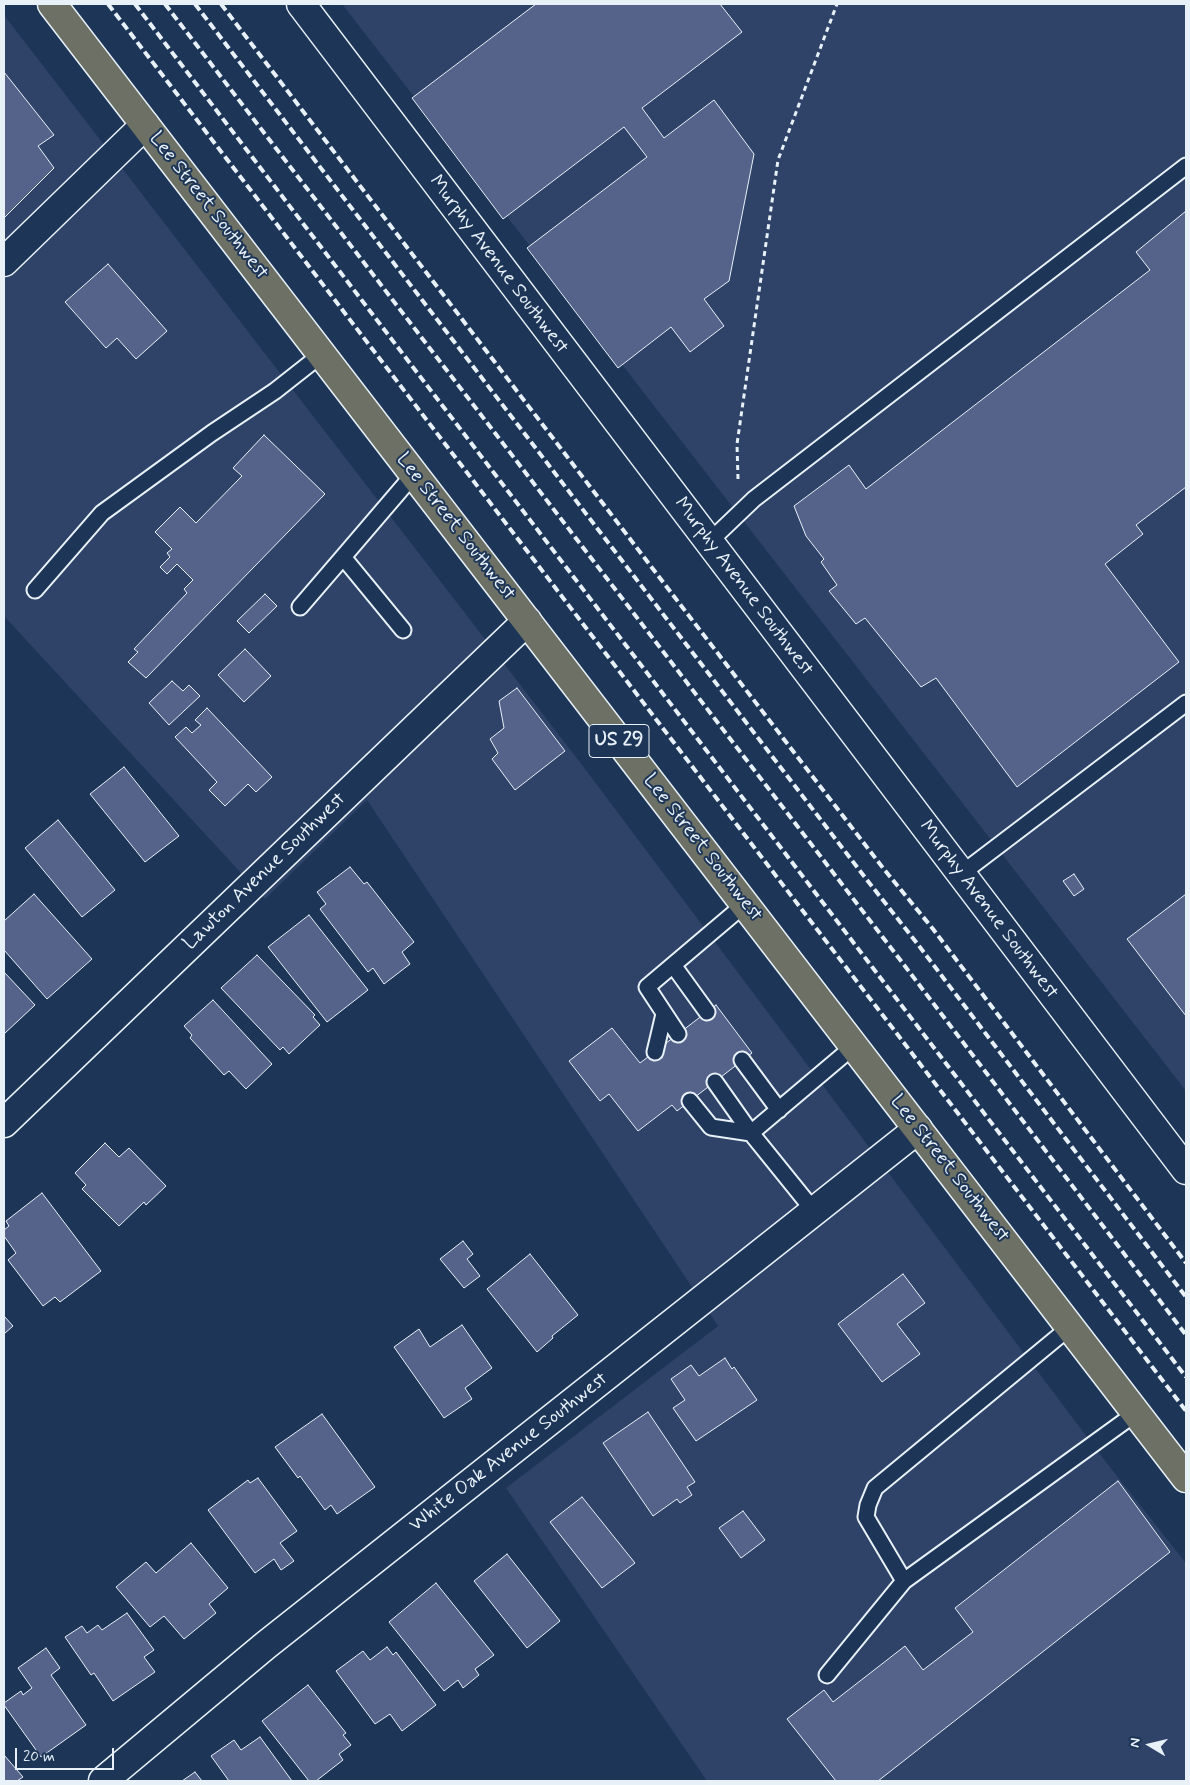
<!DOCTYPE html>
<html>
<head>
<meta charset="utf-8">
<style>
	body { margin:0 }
	#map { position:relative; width:1190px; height:1785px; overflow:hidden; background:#1d3557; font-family:Mynerve,sans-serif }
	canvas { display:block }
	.frame { position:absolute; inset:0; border:5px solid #e8f1f8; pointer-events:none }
	.north { position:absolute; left:1125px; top:1720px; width:50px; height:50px; -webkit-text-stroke:4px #1d3557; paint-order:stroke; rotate:279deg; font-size:14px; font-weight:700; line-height:20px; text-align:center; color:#e8f1f8 }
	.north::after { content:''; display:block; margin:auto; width:18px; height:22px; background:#e8f1f8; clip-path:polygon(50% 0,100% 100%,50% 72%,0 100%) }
	.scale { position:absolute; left:15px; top:1748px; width:99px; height:22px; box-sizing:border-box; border:2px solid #e8f1f8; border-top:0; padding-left:6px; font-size:15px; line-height:18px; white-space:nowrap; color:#e8f1f8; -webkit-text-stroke:4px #1d3557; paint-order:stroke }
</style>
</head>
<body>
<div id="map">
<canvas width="1190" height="1785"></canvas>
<div class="frame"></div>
<div class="north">N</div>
<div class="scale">20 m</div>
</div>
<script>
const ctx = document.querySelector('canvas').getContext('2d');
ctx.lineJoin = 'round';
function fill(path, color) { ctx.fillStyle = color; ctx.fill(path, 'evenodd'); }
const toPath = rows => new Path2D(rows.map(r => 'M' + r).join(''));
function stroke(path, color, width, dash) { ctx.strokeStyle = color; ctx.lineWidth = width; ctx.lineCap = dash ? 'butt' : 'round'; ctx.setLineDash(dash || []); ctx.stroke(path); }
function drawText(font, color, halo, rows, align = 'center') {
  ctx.font = font + ' Mynerve,sans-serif'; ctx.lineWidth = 4; ctx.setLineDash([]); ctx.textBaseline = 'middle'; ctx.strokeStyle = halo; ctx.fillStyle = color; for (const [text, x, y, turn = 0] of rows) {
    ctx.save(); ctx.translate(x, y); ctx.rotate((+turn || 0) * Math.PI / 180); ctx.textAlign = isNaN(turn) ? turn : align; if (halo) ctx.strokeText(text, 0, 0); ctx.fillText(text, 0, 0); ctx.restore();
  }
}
fill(toPath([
	[342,4,1186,4,1186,1091],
	[4,15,579,761,1102,1457,1186,1563,1186,1781,707,1781,506,1488,718,1326,367,800,265,899,4,616]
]), '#2e4367');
const building = toPath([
	[536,4,720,4,742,32,642,108,664,138,714,100,754,154,729,281,704,299,724,326,690,352,671,327,618,368,527,248,647,157,624,127,503,219,412,98,536,4],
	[4,72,54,135,38,146,54,168,4,218,4,72],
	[1186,211,1186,487,1136,525,1143,534,1105,564,1179,662,1017,787,936,678,921,687,865,618,856,624,829,591,837,585,821,562,824,559,806,536,794,506,849,465,866,489,1150,270,1136,252,1186,211],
	[108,264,167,331,136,359,117,338,106,348,65,302,108,264],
	[264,435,325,494,146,678,128,662,138,652,134,649,187,593,184,589,193,580,177,564,167,574,160,567,170,557,167,553,172,549,155,532,180,507,196,523,242,476,233,468,264,435],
	[265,594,277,606,249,633,237,621,265,594],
	[245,649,271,676,244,702,218,675,245,649],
	[172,681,183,691,189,685,200,696,169,725,149,703,172,681],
	[517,688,565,751,515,790,492,759,498,753,490,739,504,728,499,701,517,688],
	[207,708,272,777,256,792,248,784,225,806,209,790,217,782,175,737,186,727,192,733,201,725,195,720,207,708],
	[124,767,179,836,145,862,90,794,124,767],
	[58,820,115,890,82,917,25,848,58,820],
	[350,867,364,884,367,882,414,942,402,952,410,964,384,984,373,968,368,972,320,909,326,904,317,892,350,867],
	[1074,874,1084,889,1074,896,1063,881,1074,874],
	[34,894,92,959,47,999,4,950,4,921,34,894],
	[1186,894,1186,1016,1127,939,1186,894],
	[309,915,368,990,327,1022,268,947,309,915],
	[257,955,315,1015,313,1017,320,1025,289,1054,283,1047,280,1050,221,988,257,955],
	[4,972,35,1005,4,1034,4,972],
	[213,1000,272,1064,246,1089,229,1071,224,1075,190,1038,192,1035,184,1026,213,1000],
	[716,1005,752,1053,677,1111,672,1105,638,1131,609,1094,600,1101,569,1061,612,1028,640,1063,716,1005],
	[105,1143,119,1157,129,1148,166,1186,146,1205,144,1202,119,1226,82,1189,86,1185,75,1173,105,1143],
	[42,1193,101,1271,60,1302,55,1297,43,1306,8,1260,16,1253,4,1236,4,1230,9,1226,6,1221,42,1193],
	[463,1241,473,1254,467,1259,480,1276,464,1288,440,1259,463,1241],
	[530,1254,578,1315,552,1336,553,1338,537,1352,487,1289,530,1254],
	[903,1274,925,1303,897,1324,920,1354,882,1382,838,1324,903,1274],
	[4,1316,13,1326,4,1334,4,1316],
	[462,1325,492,1368,465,1388,472,1399,444,1418,394,1347,419,1329,430,1347,462,1325],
	[725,1358,732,1369,734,1367,757,1400,696,1441,673,1408,685,1400,671,1379,691,1365,699,1376,725,1358],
	[648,1412,695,1482,687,1487,692,1495,680,1503,677,1499,653,1516,603,1443,648,1412],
	[322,1414,375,1487,337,1514,331,1505,325,1510,300,1476,298,1478,275,1447,322,1414],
	[258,1478,297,1531,280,1543,294,1561,281,1570,274,1559,255,1573,208,1510,248,1480,250,1483,258,1478],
	[1118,1481,1170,1552,878,1781,836,1781,787,1719,824,1690,833,1702,905,1646,923,1670,973,1632,955,1608,1118,1481],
	[582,1497,635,1563,602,1588,550,1522,582,1497],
	[743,1511,765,1540,741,1558,719,1528,743,1511],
	[191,1543,228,1588,209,1604,216,1613,184,1639,164,1616,150,1627,116,1587,146,1562,156,1573,191,1543],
	[507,1554,560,1621,527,1648,474,1581,507,1554],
	[436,1583,494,1655,475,1669,479,1675,463,1688,458,1680,444,1691,389,1622,436,1583],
	[127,1613,154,1650,144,1657,155,1672,113,1701,94,1673,91,1675,65,1637,82,1626,87,1633,98,1625,102,1630,127,1613],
	[387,1647,393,1655,396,1652,436,1705,402,1731,390,1714,375,1724,336,1671,363,1651,370,1660,387,1647],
	[46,1648,60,1668,51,1675,86,1725,41,1757,4,1705,4,1703,21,1691,23,1695,32,1688,18,1668,46,1648],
	[308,1685,346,1733,343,1735,351,1745,339,1754,343,1760,316,1781,309,1781,262,1721,308,1685],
	[260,1737,292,1781,229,1781,211,1756,234,1740,241,1750,260,1737],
	[4,1755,23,1777,17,1781,4,1781,4,1755],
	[195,1772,202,1781,182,1781,195,1772]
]);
fill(building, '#55638b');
stroke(building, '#e8f1f8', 1);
const service = toPath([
	[709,542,754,499,1186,166],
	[35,590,102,513,212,433,275,391,322,354],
	[300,607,343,557],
	[403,630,343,557,414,474],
	[961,874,1186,703],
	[673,965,707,1012],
	[678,1034,647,987,745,904],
	[655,1052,664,1014],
	[742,1060,779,1110],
	[715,1082,751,1133,854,1046],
	[690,1101,711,1127,751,1133,814,1211],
	[1070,1327,875,1488,868,1505,866,1517,904,1581,1136,1413],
	[827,1675,904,1581]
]);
const minor = toPath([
	[4,262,145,125],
	[4,1123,527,621],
	[103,1781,266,1645,918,1129]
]);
const tertiary = toPath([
	[301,4,1186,1170]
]);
const primary = toPath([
	[52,4,1186,1478]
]);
stroke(service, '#e8f1f8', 19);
stroke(minor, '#e8f1f8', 31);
stroke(tertiary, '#e8f1f8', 31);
stroke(primary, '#e8f1f8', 31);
stroke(toPath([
	[738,479,737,444,778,160,837,4]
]), '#e8f1f8', 3, [5, 4]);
stroke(service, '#1d3557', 15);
stroke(minor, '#1d3557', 28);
stroke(tertiary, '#1d3557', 28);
stroke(primary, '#6c7065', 28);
stroke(toPath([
	[108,4,1186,1411],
	[135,4,1186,1377],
	[165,4,898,957,1186,1335],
	[195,4,867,880,916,942,1186,1297],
	[221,4,666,586,883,868,933,929,1186,1263]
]), '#e8f1f8', 4, [8, 4]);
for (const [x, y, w] of [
	[619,741,60]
]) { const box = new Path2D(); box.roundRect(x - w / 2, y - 16.5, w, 33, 4); ctx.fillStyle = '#1d3557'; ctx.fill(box); stroke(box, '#e8f1f8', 1); }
drawText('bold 19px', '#e8f1f8', null, [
	["US 29",619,741]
]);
drawText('20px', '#e8f1f8', '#1d3557', [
	["Lee Street Southwest",208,206,52],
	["Murphy Avenue Southwest",498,265,53],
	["Lee Street Southwest",455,527,52],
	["Murphy Avenue Southwest",743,587,53],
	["Lee Street Southwest",702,848,52],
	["Lawton Avenue Southwest",265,872,-44],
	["Murphy Avenue Southwest",988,910,53],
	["Lee Street Southwest",949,1169,52],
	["White Oak Avenue Southwest",509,1453,-38]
]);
</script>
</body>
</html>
